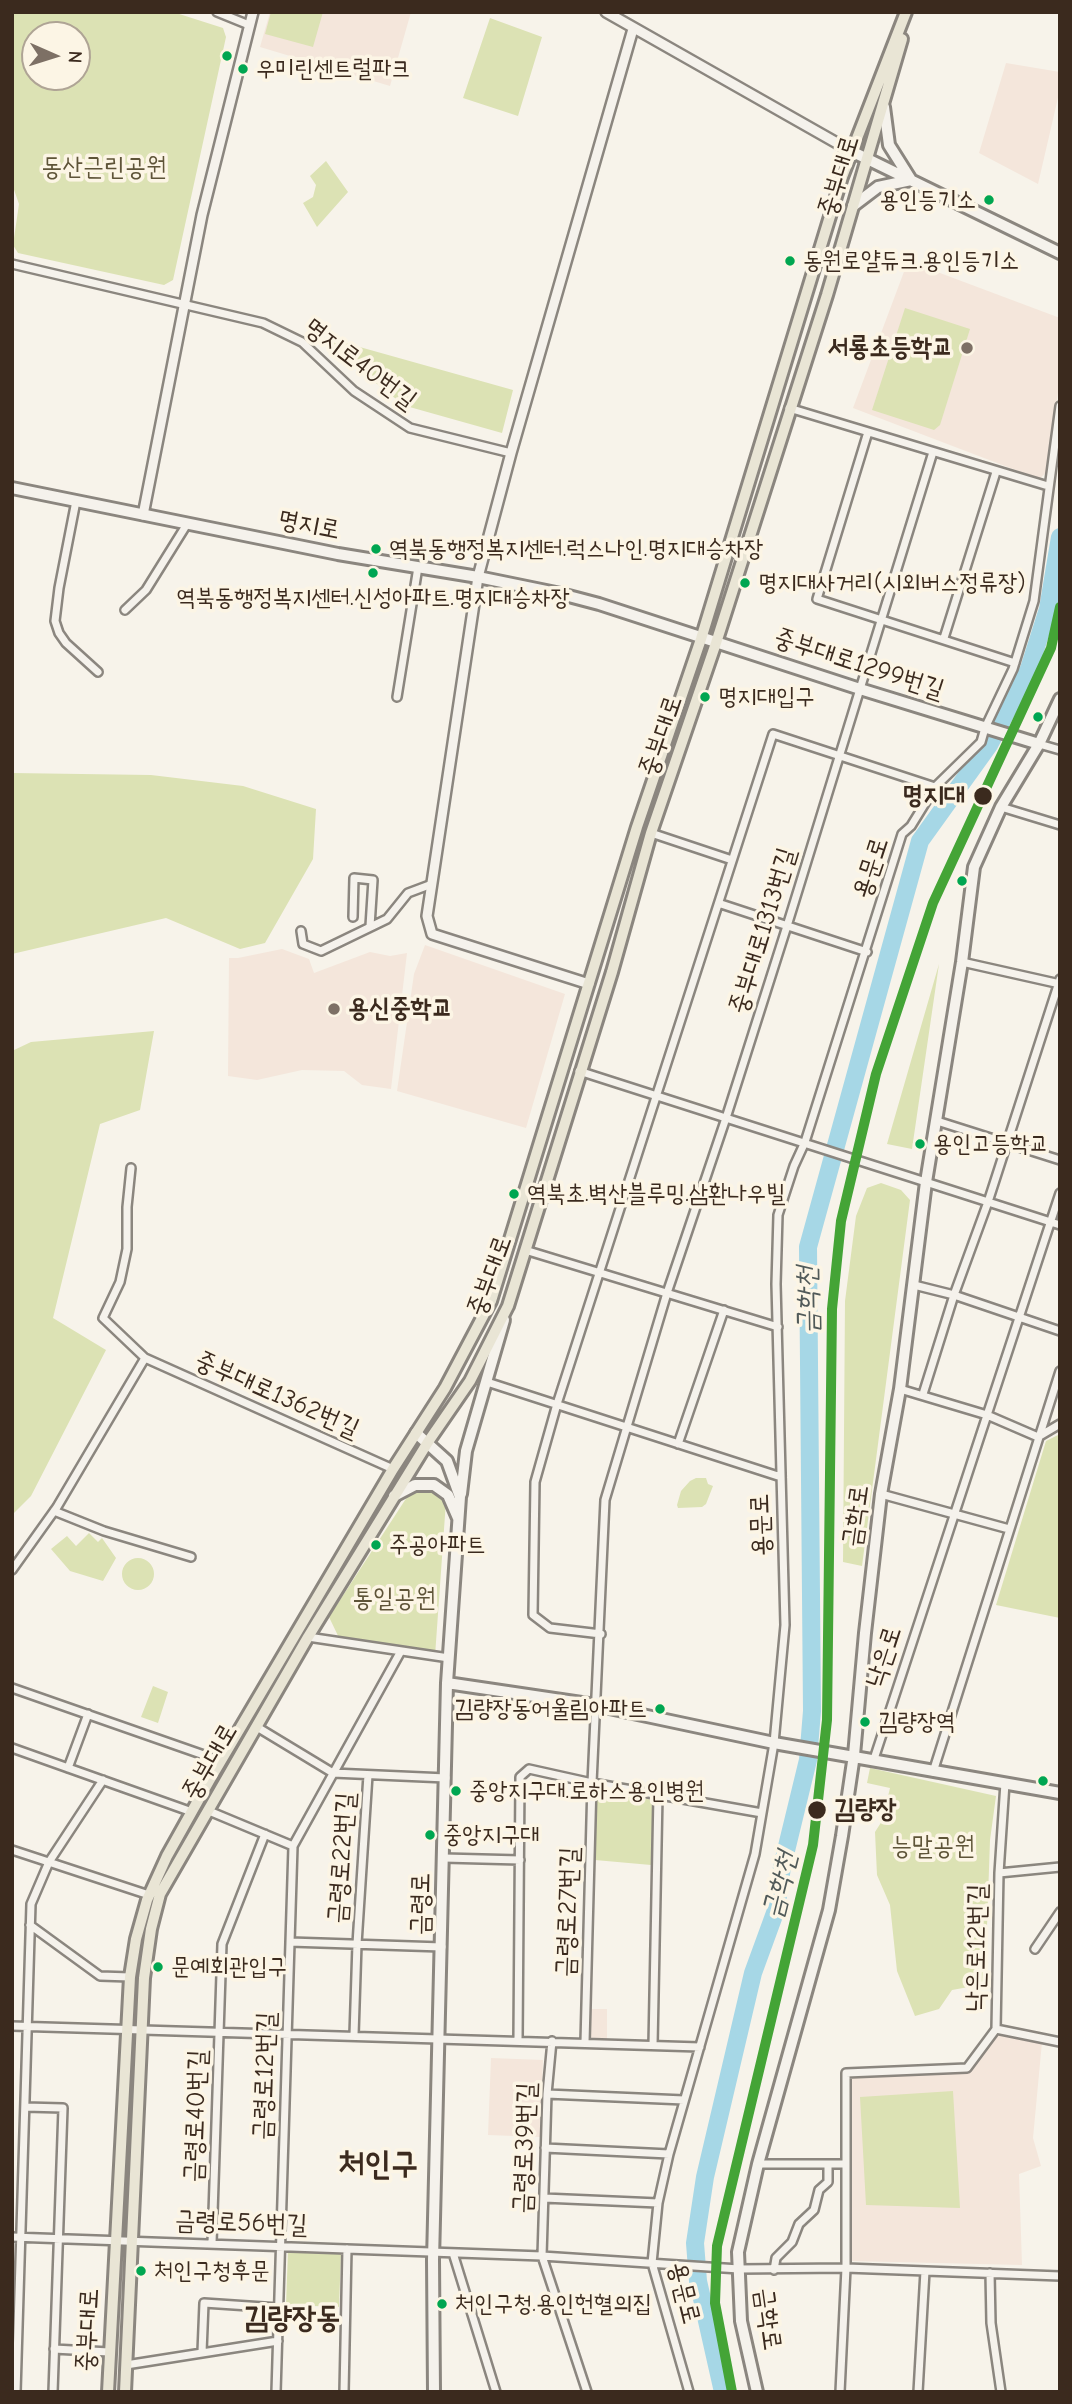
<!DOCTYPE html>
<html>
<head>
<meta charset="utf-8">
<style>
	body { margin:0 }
	#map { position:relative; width:1072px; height:2404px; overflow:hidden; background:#f7f3ea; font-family:"Comic Neue",sans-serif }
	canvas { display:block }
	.frame { position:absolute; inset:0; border:14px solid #3b2a1e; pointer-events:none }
	.north { position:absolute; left:21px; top:21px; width:70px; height:70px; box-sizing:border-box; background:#fcf5e5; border:2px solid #afa495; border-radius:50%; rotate:93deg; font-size:19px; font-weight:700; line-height:28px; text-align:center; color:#3b2a1e }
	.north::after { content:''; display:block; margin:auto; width:24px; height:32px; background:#7d7065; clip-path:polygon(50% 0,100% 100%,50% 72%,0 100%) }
</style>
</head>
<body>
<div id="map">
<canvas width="1072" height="2404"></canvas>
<div class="frame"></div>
<div class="north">N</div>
</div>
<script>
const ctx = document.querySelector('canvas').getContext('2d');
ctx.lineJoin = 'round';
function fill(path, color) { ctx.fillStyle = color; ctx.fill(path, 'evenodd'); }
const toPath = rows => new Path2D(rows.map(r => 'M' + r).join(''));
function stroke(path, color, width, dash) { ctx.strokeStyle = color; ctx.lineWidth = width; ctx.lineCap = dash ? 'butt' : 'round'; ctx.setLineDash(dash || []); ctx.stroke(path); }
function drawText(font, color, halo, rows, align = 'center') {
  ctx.font = font + ' "Comic Neue","Poor Story",sans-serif'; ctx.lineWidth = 7; ctx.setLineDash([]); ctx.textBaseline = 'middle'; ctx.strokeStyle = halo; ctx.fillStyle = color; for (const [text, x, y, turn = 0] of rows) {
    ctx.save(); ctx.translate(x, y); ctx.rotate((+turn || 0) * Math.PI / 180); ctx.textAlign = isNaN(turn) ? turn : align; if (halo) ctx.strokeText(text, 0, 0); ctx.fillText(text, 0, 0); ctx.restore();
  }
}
fill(toPath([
	[270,12,411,12,390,86,260,47],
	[1006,63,1060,72,1060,89,1038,184,979,153],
	[908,261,1060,318,1060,378,1047,472,1039,479,853,408],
	[425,945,565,994,526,1128,397,1091,414,974],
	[282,949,309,959,314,973,370,952,390,956,407,953,391,1089,362,1085,344,1071,302,1070,257,1080,228,1076,229,958,238,958],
	[589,2009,607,2009,607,2040,587,2039],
	[997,2034,1042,2042,1033,2138,1041,2166,1019,2174,1022,2265,851,2261,851,2078,967,2072],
	[491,2058,543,2060,540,2137,488,2135]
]), '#f4e6db');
fill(toPath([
	[12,12,173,12,223,28,226,37,173,280,164,285,18,253,13,245,19,204,12,184],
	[35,35,77,35,77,77,35,77],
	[271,12,323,12,313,47,265,34],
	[490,18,542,37,518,116,463,98],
	[326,161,348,192,317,227,303,203,313,197,316,185,310,176],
	[905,308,970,329,940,425,934,430,872,410],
	[324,337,513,390,502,433,406,406,385,391],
	[12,773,151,775,243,786,316,809,313,859,265,943,240,949,166,918,12,954],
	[939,964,912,1149,887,1144],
	[154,1031,140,1110,100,1124,53,1318,106,1350,31,1496,12,1515,12,1051,31,1042],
	[881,1183,901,1190,910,1200,862,1566,843,1562,845,1301,856,1216,867,1188],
	[1060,1434,1060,1618,996,1605,1046,1441],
	[696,1478,706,1478,708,1484,713,1486,706,1504,702,1507,678,1508,677,1505,681,1491,690,1481],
	[422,1487,436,1492,446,1501,435,1656,341,1642,329,1617,409,1494],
	[89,1533,98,1542,102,1538,116,1558,103,1581,70,1571,51,1549,67,1536,76,1546],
	'122 1574a16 16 0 1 1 32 0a16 16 0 1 1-32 0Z',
	[153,1686,168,1692,158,1723,141,1717],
	[870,1768,996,1796,990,1840,985,1984,952,1990,939,2009,915,2016,897,1971,890,1905,877,1875,875,1832,882,1821,890,1788,867,1783],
	[596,1788,653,1800,651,1865,595,1860],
	[953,2091,960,2208,866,2205,860,2097],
	[288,2251,341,2253,339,2307,286,2305]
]), '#dce2b4');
stroke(toPath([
	[723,2392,698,2281,695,2243,705,2177,753,1973,776,1910,782,1867,808,1760,812,1711,808,1247,920,841,989,745,1029,669,1048,609,1060,537]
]), '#a6d7e6', 18);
const minor = toPath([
	[217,12,249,25],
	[12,264,263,323,302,342,354,391,410,428,511,453],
	[789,408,1048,486],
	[868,432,817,599,1015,663],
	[76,501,59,588,55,621,59,633,66,643,98,672],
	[125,610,146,590,187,524],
	[944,638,996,472],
	[397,697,418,567],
	[1039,744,1060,750],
	[1001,807,1060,825],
	[651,833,732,860],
	[721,904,867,952],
	[353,917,354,878,373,880,370,926],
	[301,931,303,944,321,951,387,919,408,893,432,884],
	[962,962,1060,984],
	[579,1071,1060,1225],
	[937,1121,1060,1160],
	[131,1168,127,1207,127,1249,120,1282,103,1318,145,1358,393,1469],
	[525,1250,778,1327],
	[914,1285,954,1295,1060,1331],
	[487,1382,781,1477],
	[900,1389,987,1415,1038,1437],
	[923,1394,954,1295,988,1202,1060,979],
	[1038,1437,1060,1424],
	[678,1444,724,1310],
	[881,1494,1009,1529],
	[54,1511,104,1531,191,1557],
	[12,1570,57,1507,145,1358],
	[601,1634,550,1628,533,1615,535,1482,557,1404,773,734,935,787],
	[308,1637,449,1658],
	[12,1688,221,1761],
	[257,1727,333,1773,446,1778],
	[12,1748,192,1812],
	[874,1759,1060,1193],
	[68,1768,88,1714],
	[933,1772,1060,1371],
	[209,1811,293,1846],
	[12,1850,149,1895],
	[444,1858,520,1860],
	[999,1873,1060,1867],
	[30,1925,100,1976,130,1977],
	[290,1942,442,1947],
	[1035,1949,1060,1912],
	[12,2026,700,2047],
	[996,2029,999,1873,1005,1783],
	[354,2035,357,1944,368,1775],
	[518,2040,520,1777,529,1769,592,1783,762,1813],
	[552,2041,547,2094,542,2256,587,2392],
	[585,2042,592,1783,605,1500,667,1293,726,1118,787,926,933,452],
	[653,2045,658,1795],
	[547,2094,684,2100],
	[25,2107,63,2108,53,2392],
	[545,2148,669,2154],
	[758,2164,846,2164],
	[544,2198,658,2203],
	[12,2237,542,2256,739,2269,846,2268,1060,2276],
	[212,2243,222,1944,265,1834],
	[453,2253,496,2392],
	[774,2270,776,2258,792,2242,799,2224,814,2210,819,2190,828,2182,828,2164],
	[990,2273,991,2323,1001,2392],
	[54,2349,109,2352],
	[202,2352,204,2303,279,2308],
	[126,2365,278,2341],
	[16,2392,31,1904,49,1862,103,1780],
	[276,2392,293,1846,401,1651],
	[344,2392,347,2249],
	[689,2392,652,2263,658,2203,669,2154,755,1854,774,1743,785,1625,776,1284,778,1215,794,1166,805,1142,902,834,911,826,935,787,981,742,985,728,1013,669,1034,601,1060,406],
	[840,2392,846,2268,846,2073,967,2068,996,2029,1060,2042],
	[918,2392,925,2271]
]);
const tertiary = toPath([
	[606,12,851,151],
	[143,515,202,215,253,12],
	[589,984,432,934,427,916,478,577,511,453,633,29]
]);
const secondary = toPath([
	[851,151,1060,253],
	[853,206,878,187,911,180,889,145,884,107],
	[12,488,338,554,478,577,561,594,599,604,860,689,1039,744],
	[416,1433,447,1461,460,1497,447,1683,433,2260,434,2392],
	[461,1494,466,1451,504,1320],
	[394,1496,415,1485,434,1485,448,1495,458,1518],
	[447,1683,595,1705,774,1743,1060,1793],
	[757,2392,741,2321,738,2252,758,2164,829,1910,842,1836,854,1755,865,1633,881,1494,900,1389,926,1182,962,962,974,867,1001,807,1039,744,1060,699]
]);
const primary = toPath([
	[108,2392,130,1977,136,1939,147,1900,167,1856,209,1781,393,1469,445,1388,491,1301,637,827,701,639,842,177,906,12],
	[125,2392,144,1978,151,1929,160,1894,308,1637,428,1442,470,1381,508,1306,612,972,651,833,716,643,827,295,902,39]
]);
stroke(minor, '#8b867f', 12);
stroke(tertiary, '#8b867f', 14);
stroke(secondary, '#8b867f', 16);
stroke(primary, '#8b867f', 16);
stroke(minor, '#f5f2ec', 7);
stroke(tertiary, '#f5f2ec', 9);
stroke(secondary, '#f5f2ec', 10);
stroke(primary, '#e9e5d5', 10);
stroke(toPath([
	[732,2392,715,2303,717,2246,813,1845,827,1720,832,1309,841,1221,876,1074,933,903,1051,648,1060,607]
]), '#44a436', 10);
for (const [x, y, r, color] of [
	[227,56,6,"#00a651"],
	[243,69,6,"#00a651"],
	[989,200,6,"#00a651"],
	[790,261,6,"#00a651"],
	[967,348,7,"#7d7065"],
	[376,549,6,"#00a651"],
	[373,573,6,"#00a651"],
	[745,583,6,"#00a651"],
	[705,697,6,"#00a651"],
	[1038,717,6,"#00a651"],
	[983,796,10,"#3b2a1e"],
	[962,881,6,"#00a651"],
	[334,1009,7,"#7d7065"],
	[920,1144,6,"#00a651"],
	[514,1194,6,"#00a651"],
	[376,1545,6,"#00a651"],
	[660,1709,6,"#00a651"],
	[865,1722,6,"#00a651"],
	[1043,1781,6,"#00a651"],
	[456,1791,6,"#00a651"],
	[817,1810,10,"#3b2a1e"],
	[430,1835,6,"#00a651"],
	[158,1967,6,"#00a651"],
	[141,2271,6,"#00a651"],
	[442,2304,6,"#00a651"]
]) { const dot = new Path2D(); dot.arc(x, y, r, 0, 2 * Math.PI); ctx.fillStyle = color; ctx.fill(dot); stroke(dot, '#fcf5e5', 2.5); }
drawText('24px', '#3b2a1e', '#fcf5e5', [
	["우미린센트럴파크",256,69],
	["용인등기소",976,200,"right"],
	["동원로얄듀크.용인등기소",803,261],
	["역북동행정복지센터.럭스나인.명지대승차장",389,549],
	["명지대사거리(시외버스정류장)",758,583],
	["역북동행정복지센터.신성아파트.명지대승차장",373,598,"center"],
	["명지대입구",718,697],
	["용인고등학교",933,1144],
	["역북초.벽산블루밍.삼환나우빌",527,1194],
	["주공아파트",389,1545],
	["김량장동어울림아파트",647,1709,"right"],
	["김량장역",878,1722],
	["중앙지구대.로하스용인병원",469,1791],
	["중앙지구대",443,1835],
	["문예회관입구",171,1967],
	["처인구청후문",154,2271],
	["처인구청.용인헌혈의집",455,2304]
], 'left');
drawText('26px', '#5e5438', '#fcf5e5', [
	["동산근린공원",104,168],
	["통일공원",394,1599],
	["능말공원",933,1847]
]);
drawText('26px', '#3b2a1e', '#fcf5e5', [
	["중부대로",839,176,-73],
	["명지로40번길",360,364,37],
	["명지로",309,525,11],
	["중부대로1299번길",859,664,18],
	["중부대로",661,736,-71],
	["용문로",871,868,-72],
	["중부대로1313번길",763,931,-73],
	["중부대로",490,1276,-70],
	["중부대로1362번길",277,1395,24],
	["금학로",856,1516,-82],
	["용문로",761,1525,-92],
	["낙은로",884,1657,-72],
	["중부대로",210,1762,-60],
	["금령로22번길",342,1858,-86],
	["금령로",421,1904,-89],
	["금령로27번길",568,1912,-88],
	["낙은로12번길",977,1948,-89],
	["금령로12번길",265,2076,-88],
	["금령로40번길",196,2116,-88],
	["금령로39번길",525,2148,-88],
	["금령로56번길",241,2223,2],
	["용문로",684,2293,76],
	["금학로",768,2319,82],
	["중부대로",88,2330,-87]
]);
drawText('bold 26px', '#3b2a1e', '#fcf5e5', [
	["서룡초등학교",953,348],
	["용신중학교",348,1009,"left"]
], 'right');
drawText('bold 26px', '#3b2a1e', '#fcf5e5', [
	["명지대",965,796],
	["김량장",834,1810,"left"]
], 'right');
drawText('italic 28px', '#515a59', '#fcf5e5', [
	["금학천",808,1300,-91],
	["금학천",780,1885,-76]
]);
drawText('bold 30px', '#3b2a1e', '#fcf5e5', [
	["김량장동",292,2319]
]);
drawText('bold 33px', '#3b2a1e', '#fcf5e5', [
	["처인구",378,2165]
]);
</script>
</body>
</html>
